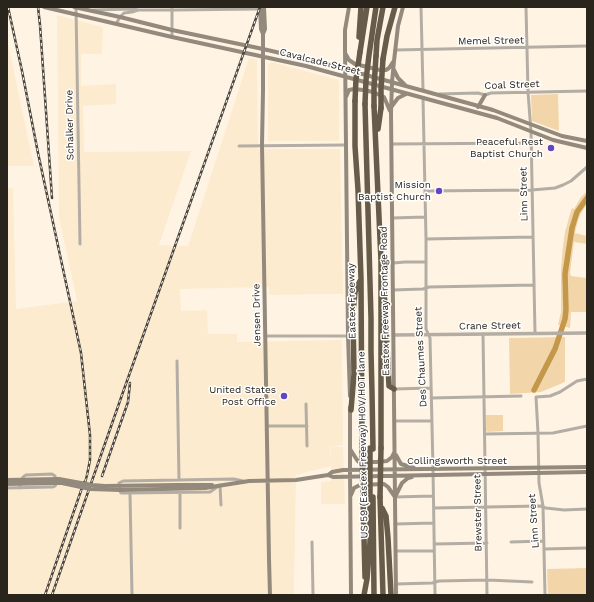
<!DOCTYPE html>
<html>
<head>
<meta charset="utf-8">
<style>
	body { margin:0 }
	#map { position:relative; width:594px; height:602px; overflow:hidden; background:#fff4e3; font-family:"Work Sans",sans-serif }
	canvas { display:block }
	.frame { position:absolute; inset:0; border:8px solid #29241c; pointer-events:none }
</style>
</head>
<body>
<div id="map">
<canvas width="594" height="602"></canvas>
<div class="frame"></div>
</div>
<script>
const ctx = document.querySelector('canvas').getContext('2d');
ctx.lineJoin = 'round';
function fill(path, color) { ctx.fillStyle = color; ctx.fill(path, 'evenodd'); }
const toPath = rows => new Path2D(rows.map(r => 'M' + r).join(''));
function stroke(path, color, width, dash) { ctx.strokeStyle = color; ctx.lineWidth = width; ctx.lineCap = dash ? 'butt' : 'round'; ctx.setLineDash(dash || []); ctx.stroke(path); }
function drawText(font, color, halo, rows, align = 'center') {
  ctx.font = font + ' "Work Sans",sans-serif'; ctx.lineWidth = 3; ctx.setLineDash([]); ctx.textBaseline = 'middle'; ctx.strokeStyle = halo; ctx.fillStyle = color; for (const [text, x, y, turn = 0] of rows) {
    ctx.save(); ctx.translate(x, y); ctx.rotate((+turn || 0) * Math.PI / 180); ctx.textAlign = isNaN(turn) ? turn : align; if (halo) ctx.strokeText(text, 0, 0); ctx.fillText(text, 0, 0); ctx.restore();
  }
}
fill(toPath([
	[57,15,103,27,102,54,81,54,81,86,116,84,116,104,83,106,84,152,191,151,159,245,188,246,249,58,257,60,258,149,340,149,343,294,269,295,269,287,180,289,181,311,207,310,208,334,237,334,237,342,342,340,343,445,330,447,330,459,331,447,343,447,345,504,321,504,321,482,331,481,331,466,296,475,294,595,7,595,7,188,13,188,16,309,77,301,59,218],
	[7,39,34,166,7,166],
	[271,62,339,80,339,141,268,141,268,65]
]), '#fdebcf');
fill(toPath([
	[558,94,559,131,532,121,531,95],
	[587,191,587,204,581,213,578,220,575,233,587,236,587,244,574,242,570,273,571,276,587,278,587,312,571,312,570,328,558,325,561,312,561,269,563,246,565,232,570,214,572,208,574,209,581,197],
	[565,337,565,382,541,392,510,394,509,338],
	[486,415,503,415,503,431,487,432,486,430],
	[587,568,587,595,548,595,547,569]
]), '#f2d6aa');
stroke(toPath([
	[534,390,555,349,565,319,566,310,565,274,572,228,577,212,587,198]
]), '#c4984b', 5.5);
stroke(toPath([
	[76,7,80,244],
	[172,7,172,37],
	[421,7,423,90],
	[526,7,528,92,531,132,535,333],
	[93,10,132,9,139,10,172,10,260,9],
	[116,24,120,17,124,13,132,12,138,10],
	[395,50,587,46],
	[439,94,478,93,485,95,491,93,587,91],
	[423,98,426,239,426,329,430,338,433,469,435,595],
	[392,144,531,143],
	[239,146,346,145],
	[425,191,532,190,555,188,563,185,571,181,587,167],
	[392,218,425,217],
	[426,239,533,237],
	[393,263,405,262,425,262],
	[393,290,423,289,429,287,534,285],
	[483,334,487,595],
	[265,336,348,336],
	[177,361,179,480],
	[394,389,431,388],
	[431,398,521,396],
	[306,404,307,446],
	[395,421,432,421],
	[267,426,307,426],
	[485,434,553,433,587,426],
	[7,488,50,487,53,487,55,486,56,484,55,476,52,474,26,475,23,477,20,485,20,488],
	[130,493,132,595],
	[180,493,180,528],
	[395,497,433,496],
	[221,505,220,485,210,492,125,493,121,493,120,491,119,483,123,481,234,479,243,481],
	[434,508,540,506,546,508,564,510,587,509],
	[395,524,434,523],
	[312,542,313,595],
	[511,542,544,541],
	[434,544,487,543],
	[544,549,587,548],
	[396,551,434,551],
	[396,584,432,583,439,581,488,580,532,582],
	[545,595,543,506,539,483,538,433,536,397,550,396,560,392,577,381,587,379]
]), '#b3ada4', 3);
stroke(toPath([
	[394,335,587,333]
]), '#b3ada4', 3.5);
stroke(toPath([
	[44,7,172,37,306,66,497,118,553,140,587,148],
	[74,7,120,17,172,30,263,49,315,61,493,110,562,136,587,141],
	[260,7,261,29,263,34],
	[264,7,265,29,263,34,263,91,262,145,269,559,270,595],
	[349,7,345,30,345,50,348,336,350,396],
	[345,53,349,60,355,64,380,70,386,70,389,68,393,62],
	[394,70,398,78,405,85],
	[346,97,349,90,354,89,363,90,373,92,384,97,390,111],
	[392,106,398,98,406,94],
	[478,107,485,95],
	[350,407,350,470,351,595],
	[350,449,357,460,359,462,376,462,387,461,392,457,394,453],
	[396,455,401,464,414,468],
	[328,475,333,477,587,472],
	[177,485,212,485],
	[120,490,205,488,249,481,296,480,328,475,332,472,343,470,587,467],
	[351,495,354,488,360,485,384,484,388,487,395,497],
	[396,495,402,483,408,478,412,477],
	[396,595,391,113,392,82,394,61,398,26,403,7]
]), '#938a7d', 4);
stroke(toPath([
	[359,37,361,7],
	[360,52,367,7],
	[376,56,377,40,383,7],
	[383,59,387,36,395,7],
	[355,101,355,146,358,190,361,279,362,449],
	[365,104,371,318,371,351,372,392,373,449],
	[374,106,381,261,381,448],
	[378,129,381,108],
	[384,288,389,386,394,389],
	[351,410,354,374,353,313,355,292,360,281],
	[363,497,365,577],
	[373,497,374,595],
	[380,497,383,595],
	[382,508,386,516,388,538,391,595]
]), '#675c4a', 5.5);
const rail = toPath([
	[8,7,22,71,38,153,74,320,81,353,90,435,90,460,87,475,84,487],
	[38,7,40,25,52,198],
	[102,476,128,402,130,383],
	[45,595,84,482],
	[52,595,122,395,260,7]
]);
stroke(rail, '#4a443b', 2.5);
stroke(rail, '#fff', 1, [3]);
stroke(toPath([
	[7,480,59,479,92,485,105,486,177,485],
	[7,484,53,483,62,483,90,489,120,490]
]), '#938a7d', 4);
stroke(toPath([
	[355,101,356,79,360,52],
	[365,104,366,80,369,55,376,7],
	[374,106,374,87,376,56],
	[381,108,381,89,383,59],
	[362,449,363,497],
	[380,497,381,448],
	[364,595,367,579,370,542,370,448]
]), '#675c4a', 5.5);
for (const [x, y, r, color] of [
	[551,148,4,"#6447c0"],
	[439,191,4,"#6447c0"],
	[284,396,4,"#6447c0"]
]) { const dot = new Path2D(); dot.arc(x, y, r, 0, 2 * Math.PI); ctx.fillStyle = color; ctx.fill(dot); stroke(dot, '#fff', 1.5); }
drawText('10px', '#29241c', '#fff', [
	["Memel Street",491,41,-1],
	["Cavalcade Street",320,62,14],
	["Coal Street",512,85,-2],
	["Schalker Drive",70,125,-91],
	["Linn Street",524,194,-91],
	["Eastex Freeway",352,301,-91],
	["Eastex Freeway Frontage Road",385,301,-91],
	["Jensen Drive",257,315,-91],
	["Crane Street",490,326,-1],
	["Des Chaumes Street",421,357,-93],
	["US 59 (Eastex Freeway) HOV/HOT lane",363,445,-91],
	["Collingsworth Street",457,461],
	["Brewster Street",478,513,-91],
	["Linn Street",534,521,-94]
]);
drawText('10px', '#29241c', '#fff', [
	["Peaceful Rest",543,142],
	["Baptist Church",543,154],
	["Mission",431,185],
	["Baptist Church",431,197],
	["United States",276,390],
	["Post Office",276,402]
], 'right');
</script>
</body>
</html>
